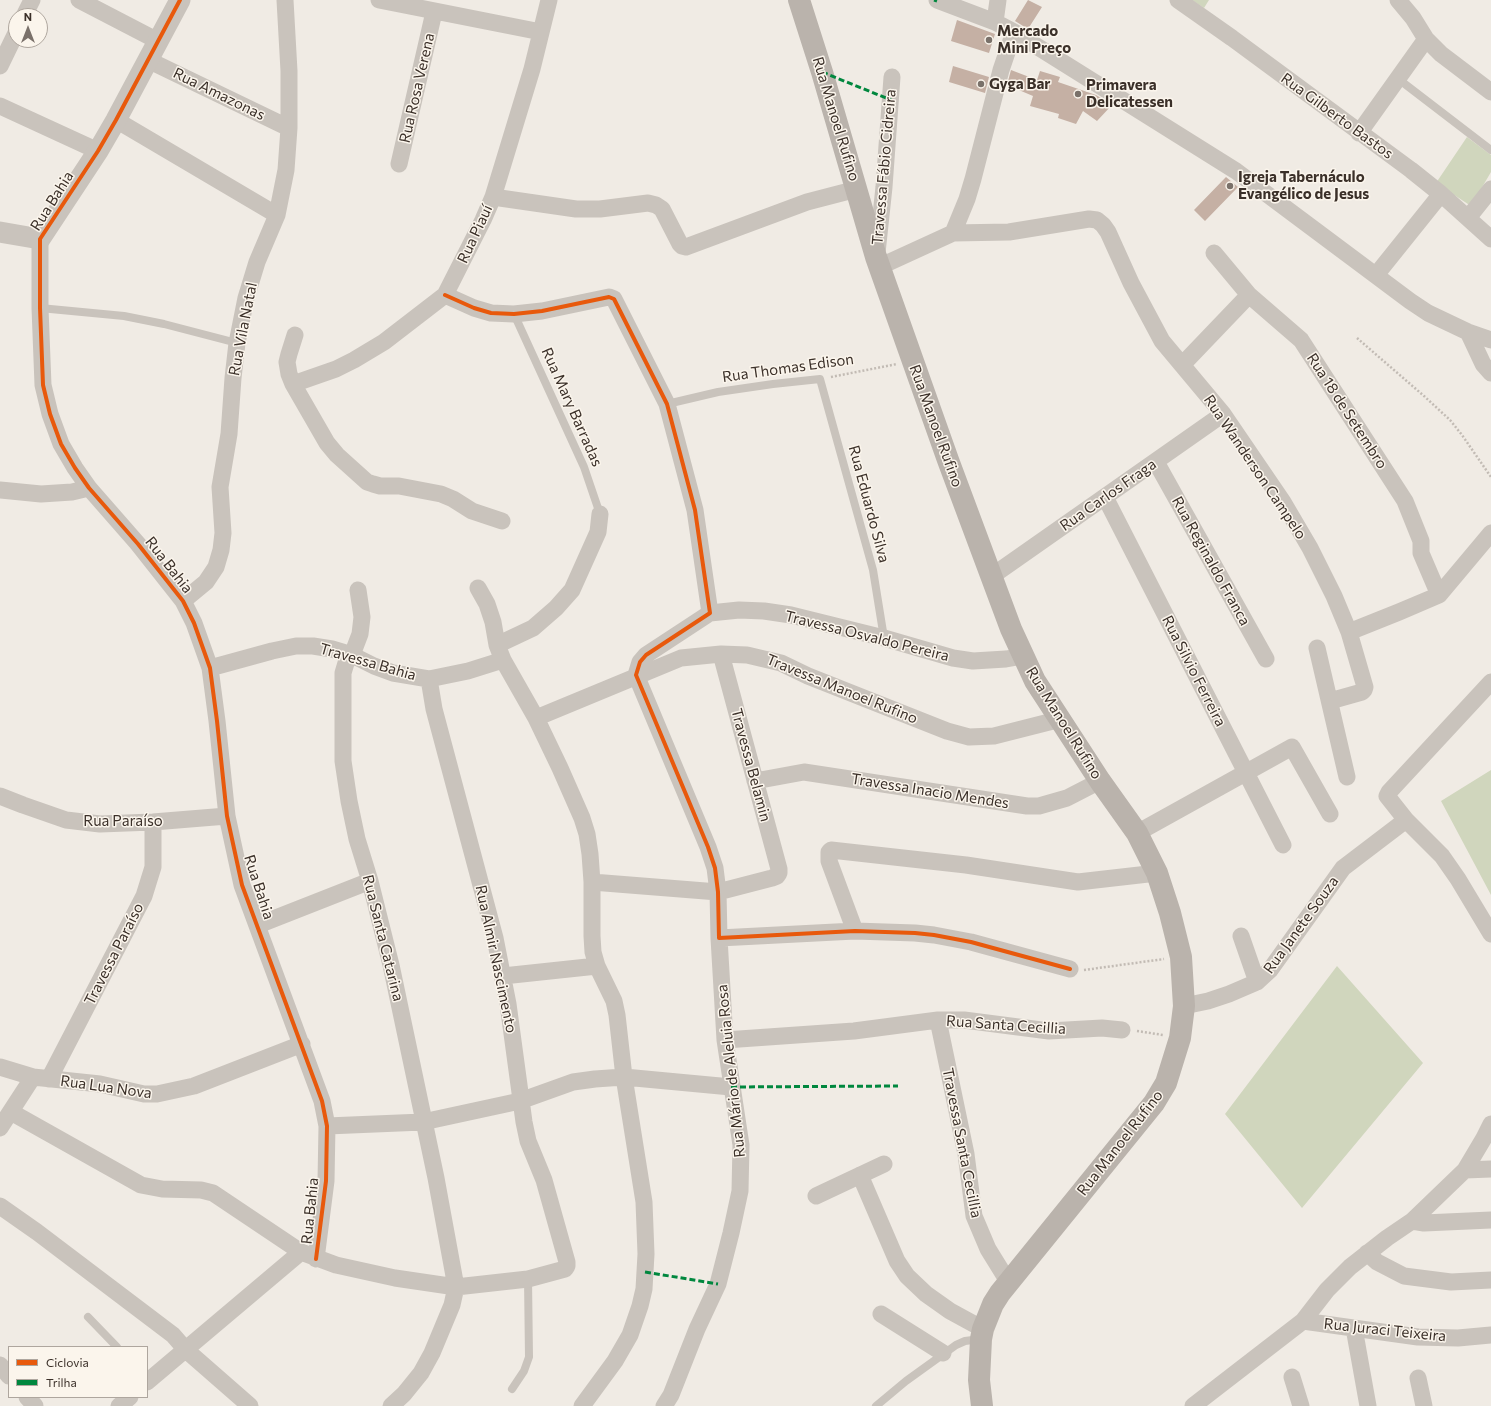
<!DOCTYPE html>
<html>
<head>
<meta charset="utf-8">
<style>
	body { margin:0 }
	#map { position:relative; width:1491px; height:1406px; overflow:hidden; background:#f0ebe4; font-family:Commissioner,sans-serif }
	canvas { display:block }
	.legend { position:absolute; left:8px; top:1346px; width:140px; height:52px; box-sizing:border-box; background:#fbf5ec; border:1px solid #aea69e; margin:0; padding:5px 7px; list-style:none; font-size:12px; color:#3b3029 }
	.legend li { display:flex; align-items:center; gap:8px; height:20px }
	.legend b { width:20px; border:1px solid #aea69e }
	.north { position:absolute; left:8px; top:8px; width:40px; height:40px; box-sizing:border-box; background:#fbf5ec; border:1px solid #aea69e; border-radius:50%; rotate:0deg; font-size:11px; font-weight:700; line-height:16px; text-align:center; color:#3b3029 }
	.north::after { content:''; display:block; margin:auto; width:14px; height:18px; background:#7a716a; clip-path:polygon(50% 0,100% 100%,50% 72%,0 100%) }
</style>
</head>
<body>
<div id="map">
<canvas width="1491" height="1406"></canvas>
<ul class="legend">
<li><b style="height:5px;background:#e8590c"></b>Ciclovia</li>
<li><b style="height:5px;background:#00873e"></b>Trilha</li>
</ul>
<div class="north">N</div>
</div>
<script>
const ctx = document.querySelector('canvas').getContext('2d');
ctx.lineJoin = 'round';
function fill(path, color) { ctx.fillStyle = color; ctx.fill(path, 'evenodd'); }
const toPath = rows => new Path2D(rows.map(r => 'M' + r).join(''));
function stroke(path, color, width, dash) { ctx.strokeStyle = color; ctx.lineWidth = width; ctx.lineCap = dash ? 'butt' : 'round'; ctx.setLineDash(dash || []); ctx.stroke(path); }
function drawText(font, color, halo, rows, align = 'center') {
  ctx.font = font + ' Commissioner,sans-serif'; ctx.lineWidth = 3; ctx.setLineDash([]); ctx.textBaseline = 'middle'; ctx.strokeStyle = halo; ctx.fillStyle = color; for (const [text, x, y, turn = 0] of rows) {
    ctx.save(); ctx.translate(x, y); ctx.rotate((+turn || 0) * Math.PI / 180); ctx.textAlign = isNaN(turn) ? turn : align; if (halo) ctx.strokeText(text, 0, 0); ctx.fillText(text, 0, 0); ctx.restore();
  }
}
fill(toPath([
	[1192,0,1209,0,1204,8],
	[1467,137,1491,155,1491,172,1471,206,1436,183],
	[1491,770,1491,895,1441,801],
	[1337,966,1423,1063,1302,1208,1225,1114]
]), '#d0d6bd');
fill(toPath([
	[1028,0,1042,7,1028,29,1015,21],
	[957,20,995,34,989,53,951,41],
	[953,66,989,77,985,93,949,82],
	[1011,70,1037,80,1040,71,1060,77,1058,82,1096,95,1112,105,1097,121,1083,111,1076,124,1058,118,1059,114,1030,106,1033,96,1007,85],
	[1226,177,1238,187,1205,221,1194,210]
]), '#c5b0a4');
stroke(toPath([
	[1357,338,1424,396,1450,420,1462,435,1491,477],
	[831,377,897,364],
	[1084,970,1164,959],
	[1137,1031,1163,1035]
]), '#c2bbb4', 2.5, [2, 2]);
stroke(toPath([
	[1397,78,1491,150],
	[40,308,124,316,164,324,237,343],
	[514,314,584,467,600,514],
	[667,404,718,392,773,384,820,379,873,570,884,638],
	[88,1317,117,1347],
	[512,1389,524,1371,529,1357,528,1279],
	[876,1406,906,1381,956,1345,965,1341,980,1339]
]), '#c9c3bc', 8);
stroke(toPath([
	[79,0,158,41],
	[379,0,541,32],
	[937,0,995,22,1014,32,1236,171,1410,301,1428,313,1468,332,1491,340],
	[1178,0,1232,38,1411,170,1441,194,1491,239],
	[1398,0,1413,18,1426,39,1441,54,1491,92],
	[24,16,32,0],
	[995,22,998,0],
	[148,60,289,128],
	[0,66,16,33],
	[0,106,98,151],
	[116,120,277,215],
	[1359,133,1426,39],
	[399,164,434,12],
	[493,197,576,209,600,209,648,203,656,205,662,209,680,244,682,246,686,247,807,202,857,189],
	[1468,218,1491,189],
	[953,233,967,199,973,179,1001,70,1014,32],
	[40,239,40,308,43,385,50,414,61,444,75,468,89,488,138,544,183,601,194,623,210,668,217,721,227,816,242,885,322,1101,327,1126,326,1181,316,1259],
	[877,253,884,187,892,77],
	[1214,253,1249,295,1301,340,1405,501,1421,541,1421,553,1439,595],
	[881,266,953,233,1009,232,1089,219,1097,220,1103,225,1108,232,1131,283,1162,341,1223,414,1283,502,1310,548,1334,596,1349,632,1365,687,1364,690,1362,692,1330,701],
	[1376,275,1441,194],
	[445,295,474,308,491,313,514,314,542,311,609,297,614,299,667,404,695,510,710,613,646,655,640,662,636,675,708,847,715,868,718,892,719,938,855,931,915,933,934,935,971,942,1070,969],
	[1468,332,1483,364,1491,373],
	[295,335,289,354,287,362,289,374,293,384,327,443,337,455,367,482,373,484,380,486,399,486,441,494,453,499,472,511,502,521],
	[1182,365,1249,295],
	[293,384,336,369,354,360,384,342,445,295,483,220,493,197,532,69,549,0],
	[1156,462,1266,659],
	[0,490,41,494,72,492,89,488],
	[1105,497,1283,845],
	[992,576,1223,414],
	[478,588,487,604,493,622,497,645,503,660,536,718,560,768,582,818,587,834,590,854,592,882,592,936,593,952,597,966,614,1001,617,1015,624,1077,644,1202,646,1254,644,1289,640,1306,630,1335,615,1361,582,1406],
	[358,590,362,617,360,634,352,655,346,663,343,673,343,761,349,801,357,839,370,881,391,965,436,1178,456,1287,452,1305,432,1353,421,1373,404,1394,391,1406],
	[183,601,206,582,216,567,221,550,223,533,220,487,229,434,233,378,237,343,246,298,257,262,277,215,286,170,289,128,289,71,285,0],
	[710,613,739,610,764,611,791,615,884,638,953,658,973,661,1006,659,1023,656],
	[1349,632,1399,612,1439,595,1491,533],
	[497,645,533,628,556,608,572,590,598,532,600,514],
	[1317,648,1347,777],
	[210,668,272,651,296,646,313,646,332,649,352,655,374,666,393,673,429,679,468,671,503,660],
	[1491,682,1389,792,1387,796,1406,820,1442,856,1458,879,1491,934],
	[536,718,681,658,721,654,747,655,781,663,808,676,947,731,969,737,994,736,1061,719],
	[755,781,804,772,1027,806,1039,806,1067,798,1100,781],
	[0,796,23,805,66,820,100,824,153,822,227,816],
	[1137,833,1292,747,1330,814],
	[592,882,718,892,772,878,777,876,779,873,779,869,721,654],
	[258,925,370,881],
	[855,931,829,861,829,852,831,850,966,865,1078,882,1157,873],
	[1241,936,1257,982],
	[503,976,597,966],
	[1184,1006,1208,1001,1229,994,1257,982,1270,970,1343,868,1406,820],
	[938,1020,966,1154,974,1216,988,1249,1009,1283],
	[725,1040,854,1031,938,1020,964,1020,1049,1031,1102,1028,1122,1030],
	[0,1067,33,1077,100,1084,144,1094,157,1094,194,1086,302,1044],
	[49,1079,144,896,153,867,153,822],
	[11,1112,141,1185,162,1189,201,1190,213,1193,301,1252,336,1265,395,1278,456,1287,528,1279,565,1269,567,1266,567,1262,544,1180,528,1141,524,1122,508,1004,495,938,434,709,429,679],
	[327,1126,423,1122,520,1101,573,1082,595,1079,624,1077,731,1087],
	[0,1128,33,1077],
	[1465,1170,1484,1138,1491,1124],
	[860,1175,897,1261,907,1276,926,1294,950,1311,983,1329],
	[816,1196,884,1164],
	[0,1206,37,1232,173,1335,186,1350,250,1406],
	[1412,1221,1424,1223,1491,1220],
	[1367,1253,1377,1262,1404,1276,1451,1282,1491,1280],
	[881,1314,943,1353],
	[1303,1321,1418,1337,1458,1338,1491,1335],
	[1354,1328,1368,1406],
	[0,1365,9,1376],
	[1292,1377,1301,1406],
	[1418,1378,1424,1406],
	[147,1382,301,1252],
	[27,1397,35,1406],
	[119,1406,130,1397],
	[664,1406,671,1395,697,1329,718,1284,731,1233,740,1191,741,1145,725,1040,719,938],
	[1193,1406,1303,1321,1327,1290,1350,1267,1387,1238,1412,1221,1465,1170,1491,1169]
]), '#c9c3bc', 17);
stroke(toPath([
	[0,232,40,239,98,151,116,120,180,0]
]), '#c9c3bc', 21);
stroke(toPath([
	[799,0,822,72,876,257,948,460,1011,629,1035,681,1100,781,1137,833,1157,873,1170,913,1181,957,1184,1006,1180,1038,1166,1083,1154,1103,1000,1293,993,1304,983,1329,981,1339,979,1380,982,1406]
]), '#bab3ac', 22);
stroke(toPath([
	[934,0,937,1],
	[822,72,891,100],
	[731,1087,898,1086],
	[645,1272,718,1284]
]), '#00873e', 3, [6, 3]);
stroke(toPath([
	[180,0,116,120,98,151,40,239,40,308,43,385,50,414,61,444,75,468,89,488,138,544,183,601,194,623,210,668,217,721,227,816,242,885,322,1101,327,1126,326,1181,316,1259],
	[445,295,474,308,491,313,514,314,542,311,609,297,614,299,667,404,695,510,710,613,646,655,640,662,636,675,708,847,715,868,718,892,719,938,855,931,915,933,934,935,971,942,1070,969]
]), '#e8590c', 4);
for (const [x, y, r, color] of [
	[989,40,4,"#7a716a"],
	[981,84,4,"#7a716a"],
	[1078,94,4,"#7a716a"],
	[1230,186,4,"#7a716a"]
]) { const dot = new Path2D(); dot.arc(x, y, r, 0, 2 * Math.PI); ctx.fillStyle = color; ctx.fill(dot); stroke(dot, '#fbf5ec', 1.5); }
drawText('bold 15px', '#3b3029', '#fbf5ec', [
	["Mercado",997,31],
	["Mini Preço",997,48],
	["Gyga Bar",989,84],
	["Primavera",1086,85],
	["Delicatessen",1086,102],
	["Igreja Tabernáculo",1238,177],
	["Evangélico de Jesus",1238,194]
], 'left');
drawText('15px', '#3b3029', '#fbf5ec', [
	["Rua Rosa Verena",417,88,-77],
	["Rua Amazonas",219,94,26],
	["Rua Gilberto Bastos",1337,116,36],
	["Rua Manoel Rufino",836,119,73],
	["Travessa Fábio Cidreira",884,167,-85],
	["Rua Bahia",52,201,-58],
	["Rua Piauí",475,234,-65],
	["Rua Vila Natal",243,329,-79],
	["Rua Thomas Edison",788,368,-8],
	["Rua Mary Barradas",572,407,66],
	["Rua 18 de Setembro",1347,411,57],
	["Rua Manoel Rufino",936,426,70],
	["Rua Wanderson Campelo",1255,467,56],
	["Rua Carlos Fraga",1108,495,-35],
	["Rua Eduardo Silva",869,504,75],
	["Rua Reginaldo Franca",1211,561,61],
	["Rua Bahia",169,565,52],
	["Travessa Osvaldo Pereira",867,636,14],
	["Travessa Bahia",368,662,16],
	["Rua Silvio Ferreira",1194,671,63],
	["Travessa Manoel Rufino",842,689,22],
	["Rua Manoel Rufino",1064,723,58],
	["Travessa Belamin",751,765,75],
	["Travessa Inacio Mendes",930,791,9],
	["Rua Paraíso",123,821],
	["Rua Bahia",259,887,72],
	["Rua Janete Souza",1301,925,-54],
	["Rua Santa Catarina",383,938,76],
	["Travessa Paraíso",114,954,-63],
	["Rua Almir Nascimento",496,959,78],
	["Rua Santa Cecillia",1006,1025,4],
	["Rua Mário de Aleluia Rosa",731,1071,-96],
	["Rua Lua Nova",106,1087,8],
	["Travessa Santa Cecillia",962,1143,79],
	["Rua Manoel Rufino",1120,1143,-52],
	["Rua Bahia",310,1211,-84],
	["Rua Juraci Teixeira",1385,1330,6]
]);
</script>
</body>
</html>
